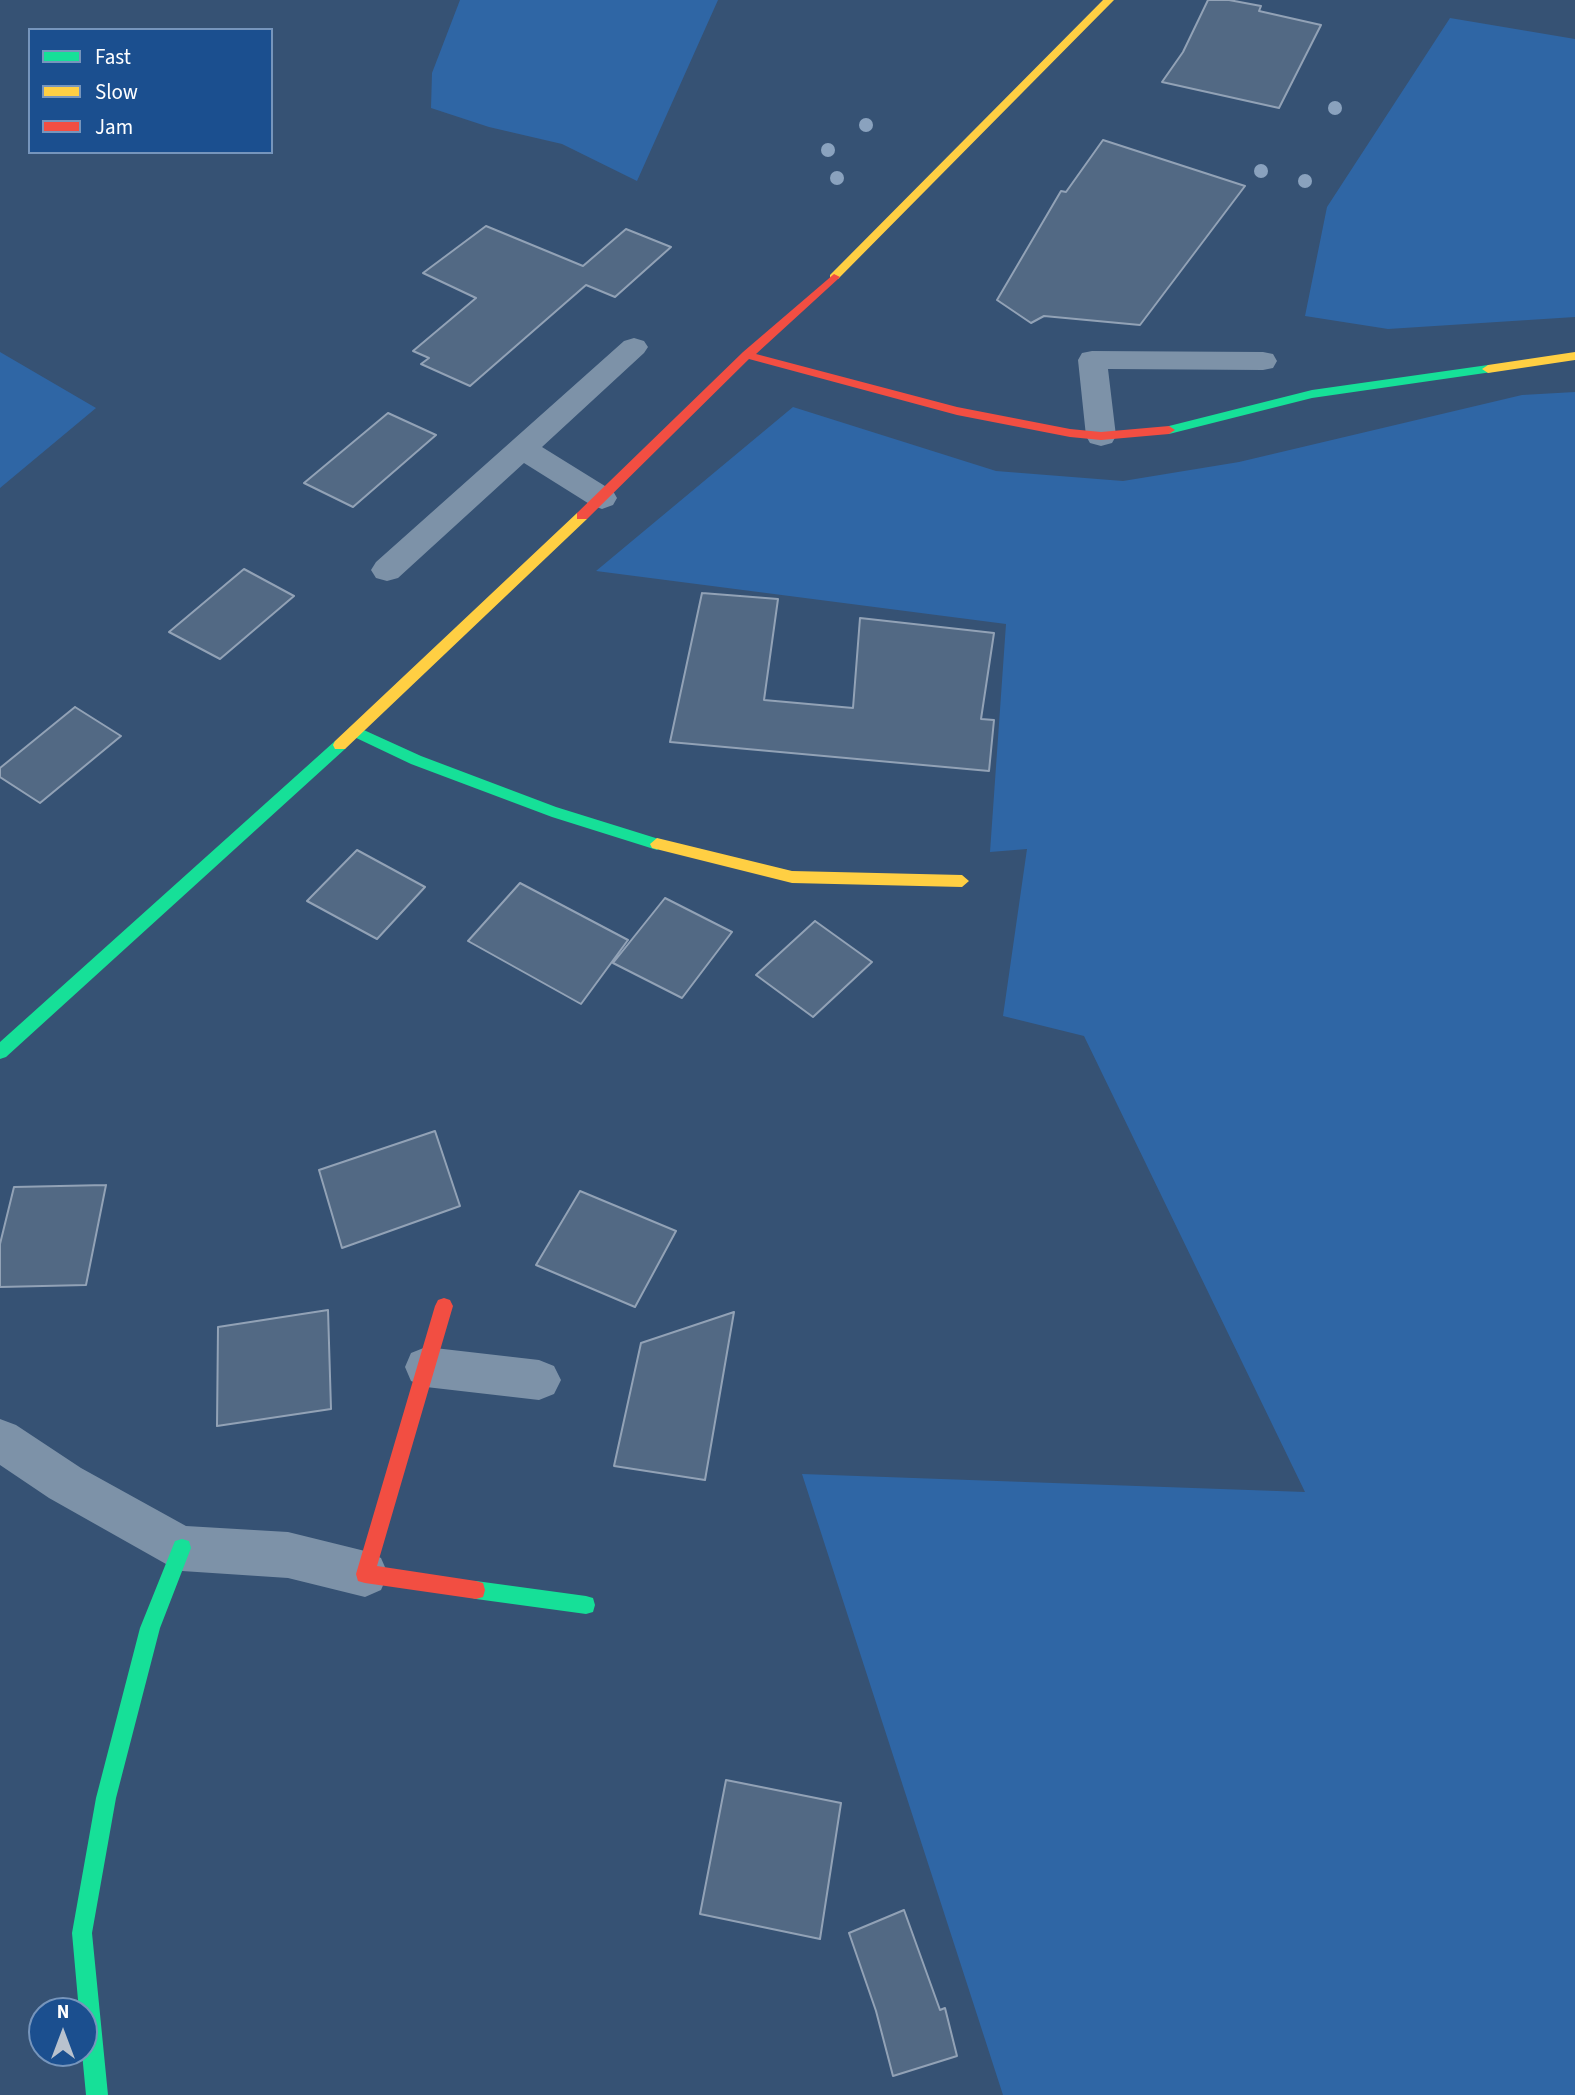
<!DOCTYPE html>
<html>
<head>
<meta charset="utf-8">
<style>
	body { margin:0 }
	#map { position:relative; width:1575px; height:2095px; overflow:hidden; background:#365274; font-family:"Source Sans 3",sans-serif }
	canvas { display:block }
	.legend { position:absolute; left:28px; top:28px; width:245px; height:126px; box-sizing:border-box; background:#1b4f8f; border:2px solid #7695bc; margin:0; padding:9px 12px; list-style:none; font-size:21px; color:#fff }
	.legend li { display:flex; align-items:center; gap:14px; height:35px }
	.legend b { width:35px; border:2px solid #7695bc }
	.north { position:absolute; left:28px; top:1997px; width:70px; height:70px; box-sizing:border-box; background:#1b4f8f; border:2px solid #7695bc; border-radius:50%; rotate:0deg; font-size:19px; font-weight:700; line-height:28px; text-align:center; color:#fff }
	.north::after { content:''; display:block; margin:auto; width:24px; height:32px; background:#b9c2ce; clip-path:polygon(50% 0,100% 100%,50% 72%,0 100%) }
</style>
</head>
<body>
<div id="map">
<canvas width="1575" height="2095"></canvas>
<ul class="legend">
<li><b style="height:9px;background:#16e098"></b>Fast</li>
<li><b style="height:9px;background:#ffcf43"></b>Slow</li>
<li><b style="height:9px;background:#f24e42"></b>Jam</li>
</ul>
<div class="north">N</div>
</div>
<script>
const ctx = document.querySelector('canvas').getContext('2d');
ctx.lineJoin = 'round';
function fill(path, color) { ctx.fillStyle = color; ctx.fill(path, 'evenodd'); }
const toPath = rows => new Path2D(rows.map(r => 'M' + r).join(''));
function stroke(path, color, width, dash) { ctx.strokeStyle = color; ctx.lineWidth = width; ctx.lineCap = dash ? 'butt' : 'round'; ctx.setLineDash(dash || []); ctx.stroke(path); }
fill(toPath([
	[460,0,718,0,637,181,562,144,489,127,431,108,432,73],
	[1450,18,1575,39,1575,317,1388,329,1305,316,1327,207],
	[0,352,96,408,0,488],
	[1575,392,1575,2095,1003,2095,802,1474,1305,1492,1084,1036,1003,1016,1027,849,990,852,1006,624,596,571,793,407,996,471,1123,481,1239,462,1522,395]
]), '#2f66a5');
const building = toPath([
	[1208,0,1229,0,1261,6,1259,11,1321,25,1279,108,1162,82,1183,52,1208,0],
	[1103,140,1245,186,1140,325,1044,316,1031,323,997,300,1061,191,1066,192,1103,140],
	[486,226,583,266,626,229,671,247,615,297,586,285,470,386,421,364,429,358,413,351,476,298,423,273,486,226],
	[388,413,436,435,353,507,304,483,388,413],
	[244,569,294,596,220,659,169,632,244,569],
	[702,593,778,599,764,700,853,708,860,618,994,633,981,719,994,720,989,771,670,742,702,593],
	[75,707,121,736,40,803,0,777,0,768,75,707],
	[357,850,425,887,377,939,307,901,357,850],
	[520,883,628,940,581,1004,468,941,520,883],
	[665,898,732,932,682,998,613,963,665,898],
	[815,921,872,962,813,1017,756,975,815,921],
	[435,1131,460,1206,342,1248,319,1170,435,1131],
	[106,1185,86,1285,0,1287,0,1244,14,1187,106,1185],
	[580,1191,676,1231,635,1307,536,1265,580,1191],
	[328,1310,331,1409,217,1426,218,1327,328,1310],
	[734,1312,705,1480,614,1466,641,1343,734,1312],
	[726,1780,841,1803,820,1939,700,1914,726,1780],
	[904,1910,940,2010,945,2008,957,2056,893,2076,876,2011,849,1933,904,1910]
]);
fill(building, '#526984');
stroke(building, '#92a2b6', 2);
fill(toPath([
	[634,338,644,341,648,347,644,353,542,447,613,491,617,498,613,505,602,509,591,505,524,463,398,578,387,581,376,578,371,570,376,562,624,341,634,338],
	[1092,351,1263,352,1273,354,1277,361,1273,368,1263,370,1108,369,1116,436,1112,443,1101,446,1090,443,1086,436,1078,360,1082,353,1092,351],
	[426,1347,539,1360,554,1366,561,1380,554,1394,539,1400,426,1387,411,1381,405,1367,411,1353,426,1347],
	[0,1419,16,1425,81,1468,186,1526,288,1532,365,1551,381,1558,388,1574,381,1590,365,1597,288,1578,182,1571,166,1564,49,1498,0,1465,0,1419]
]), '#7d92a8');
fill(toPath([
	[1488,365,1494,369,1492,372,1312,398,1169,434,1163,430,1169,426,1312,390,1488,365],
	[355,726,421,756,556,807,662,840,664,844,657,850,552,817,411,764,350,735,348,731,350,727,355,726],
	[340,740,345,741,347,745,345,749,6,1057,0,1059,0,1042,335,741,340,740],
	[182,1539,189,1541,191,1548,160,1628,116,1798,92,1933,108,2095,86,2095,82,2053,84,2011,79,2011,72,1933,96,1798,140,1628,175,1541,182,1539],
	[476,1581,586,1596,593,1598,595,1605,593,1612,586,1614,476,1599,469,1597,467,1590,469,1583,476,1581]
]), '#16e098');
fill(toPath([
	[1103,0,1114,0,838,279,830,279,830,275,1103,0],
	[1575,352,1575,360,1488,373,1482,369,1488,365,1575,352],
	[582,512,587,513,587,519,345,749,335,749,333,745,335,741,577,513,582,512],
	[657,838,792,871,962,875,969,881,962,887,792,883,652,848,650,844,657,838]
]), '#ffcf43');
fill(toPath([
	[834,274,840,277,838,279,756,354,957,407,1070,429,1101,432,1169,426,1175,430,1169,434,1101,440,1070,437,957,415,749,359,587,519,577,519,577,513,743,352,834,274],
	[444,1298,450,1300,453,1306,377,1566,476,1581,483,1583,485,1590,483,1597,476,1599,365,1583,358,1581,356,1574,435,1306,438,1300,444,1298]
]), '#f24e42');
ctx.fillStyle = '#8aa2be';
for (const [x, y] of [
	[1335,108],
	[866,125],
	[828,150],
	[1261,171],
	[837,178],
	[1305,181]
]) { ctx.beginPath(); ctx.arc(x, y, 7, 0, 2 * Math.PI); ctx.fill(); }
</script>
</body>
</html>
